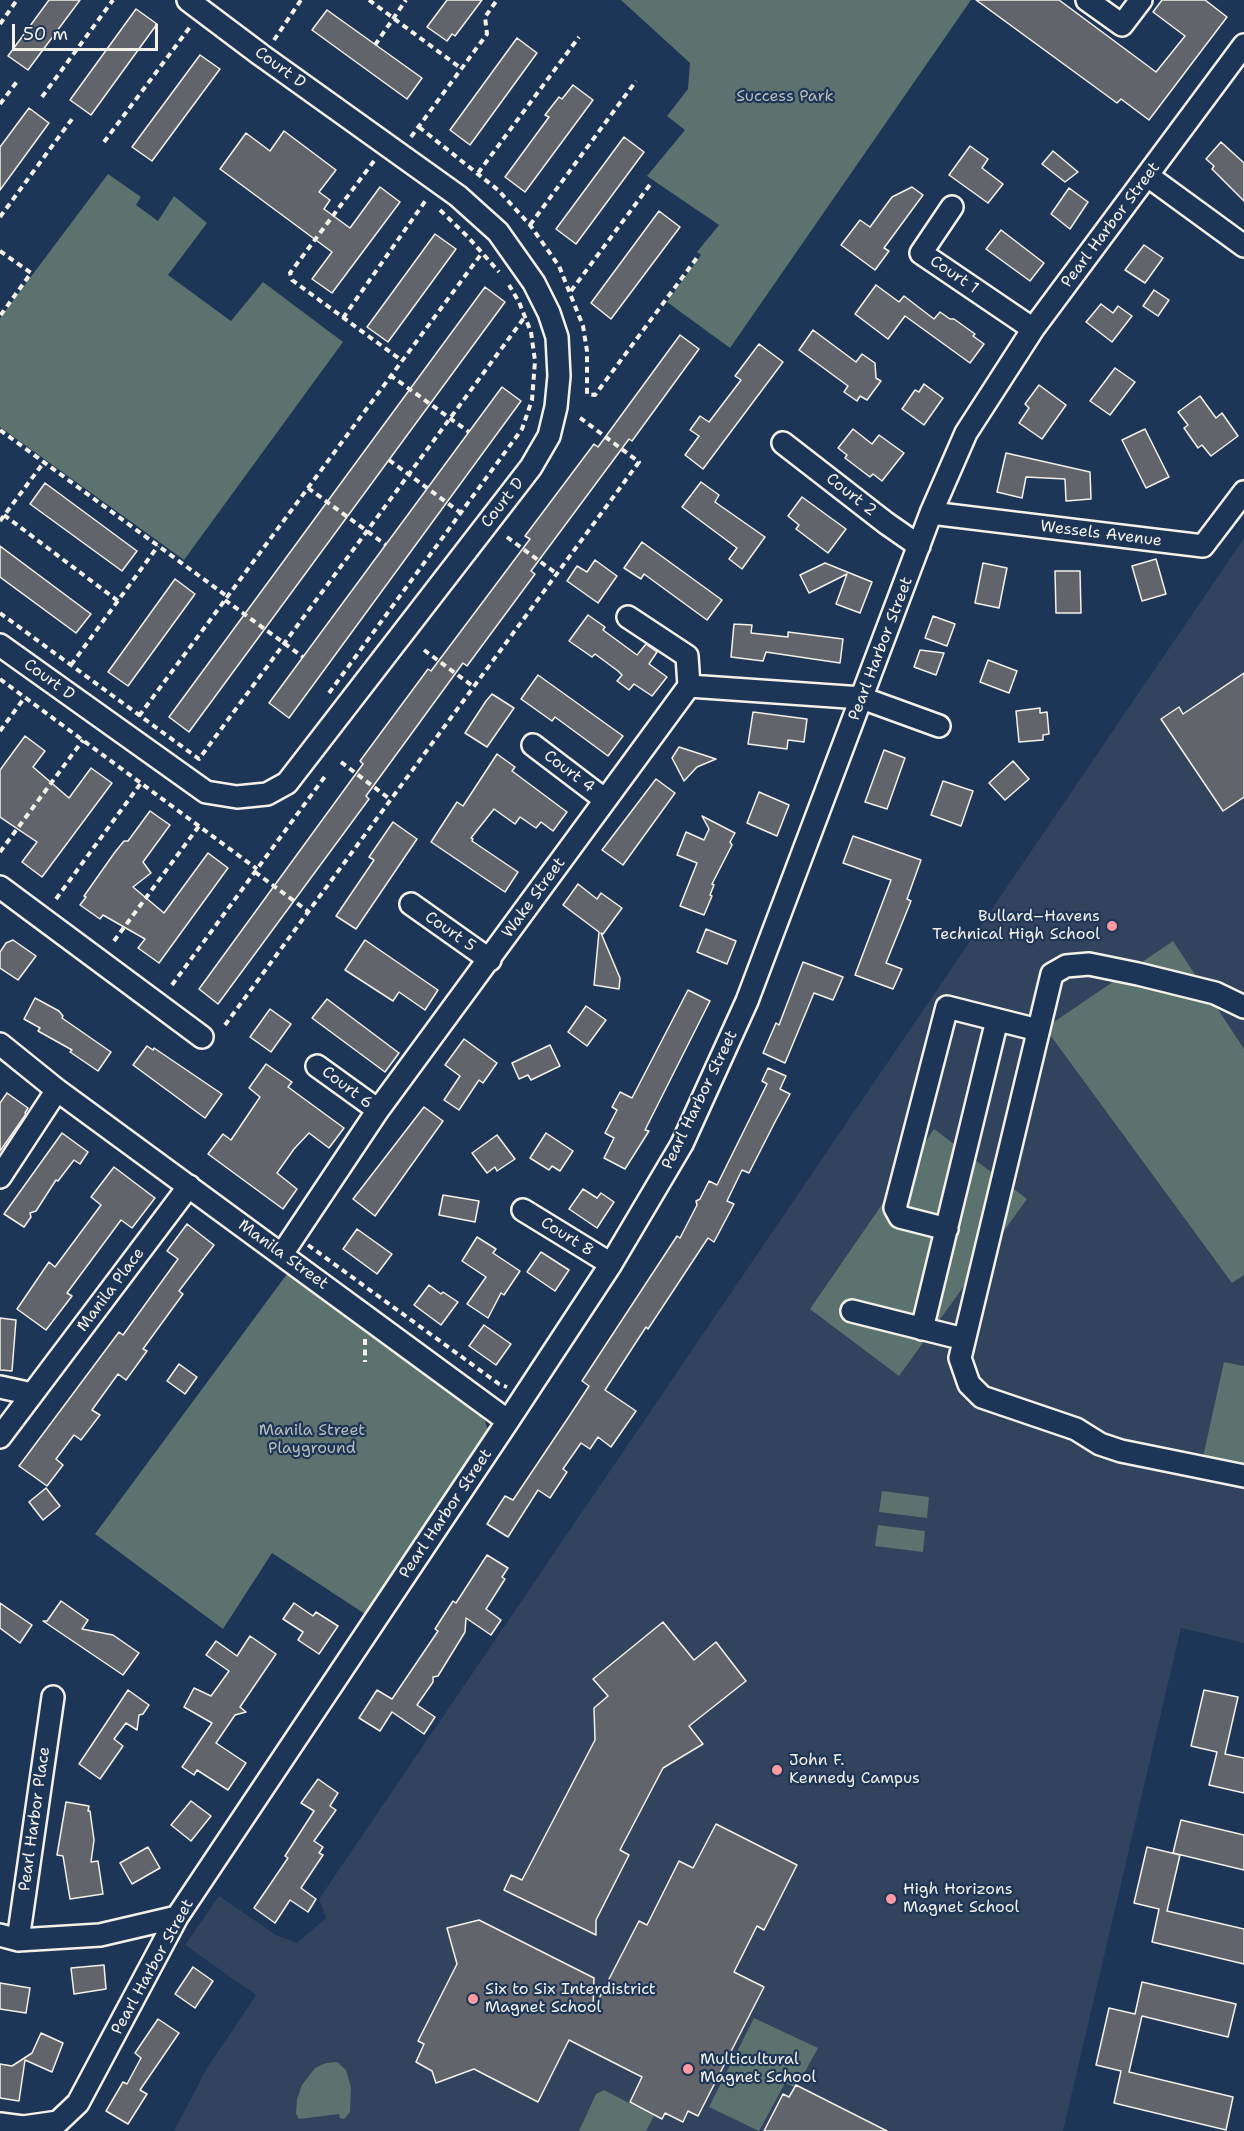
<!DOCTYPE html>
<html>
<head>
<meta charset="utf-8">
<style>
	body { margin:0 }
	#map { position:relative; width:1244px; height:2131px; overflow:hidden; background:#1d3557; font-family:"Shantell Sans",sans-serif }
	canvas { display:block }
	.scale { position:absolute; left:12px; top:24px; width:146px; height:27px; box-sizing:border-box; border:3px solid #f4f1e8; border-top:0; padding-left:8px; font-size:18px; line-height:21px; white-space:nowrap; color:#f4f1e8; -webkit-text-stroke:4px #1d3557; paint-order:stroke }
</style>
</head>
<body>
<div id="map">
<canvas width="1244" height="2131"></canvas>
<div class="scale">50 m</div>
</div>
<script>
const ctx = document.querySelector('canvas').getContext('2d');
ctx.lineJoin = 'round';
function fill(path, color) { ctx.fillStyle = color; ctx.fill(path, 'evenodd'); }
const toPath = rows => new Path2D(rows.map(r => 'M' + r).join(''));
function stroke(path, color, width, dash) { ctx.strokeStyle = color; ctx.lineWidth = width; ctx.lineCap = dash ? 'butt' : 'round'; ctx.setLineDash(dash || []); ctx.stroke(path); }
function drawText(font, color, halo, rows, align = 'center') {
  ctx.font = font + ' "Shantell Sans",sans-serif'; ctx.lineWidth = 4.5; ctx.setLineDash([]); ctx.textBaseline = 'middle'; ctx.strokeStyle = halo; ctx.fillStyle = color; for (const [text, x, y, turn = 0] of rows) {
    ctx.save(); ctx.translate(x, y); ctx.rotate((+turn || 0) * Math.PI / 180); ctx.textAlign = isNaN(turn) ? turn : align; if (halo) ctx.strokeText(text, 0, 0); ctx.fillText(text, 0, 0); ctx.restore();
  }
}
fill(toPath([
	[1244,538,1244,1643,1181,1628,1063,2131,174,2131,207,2068,256,1995,185,1945,219,1896,276,1935,297,1943,326,1918,319,1899]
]), '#32435d');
fill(toPath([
	[621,0,971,0,730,348,667,302,701,255,697,252,719,225,647,176,685,130,667,116,688,89,690,63],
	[108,174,141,197,136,205,158,221,174,196,207,223,168,275,231,321,263,282,343,342,184,560,0,427,0,318],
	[1173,941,1244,1049,1244,1275,1232,1283,1045,1028],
	[934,1129,1027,1199,899,1376,810,1309],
	[287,1274,481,1416,485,1421,489,1433,368,1616,272,1553,223,1629,95,1534],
	[1224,1362,1244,1366,1244,1476,1201,1466],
	[882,1491,929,1497,927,1518,879,1512],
	[878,1525,925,1531,923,1552,875,1546],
	[754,2018,818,2048,796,2088,785,2083,759,2131,709,2107],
	[337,2062,346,2070,351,2087,350,2112,344,2119,340,2118,339,2114,299,2119,296,2114,297,2099,302,2085,315,2068,326,2063],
	[604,2090,654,2116,646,2131,579,2131,596,2094]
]), '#5b726e');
const building = toPath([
	[49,0,80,0,28,70,8,56,49,0],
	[447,0,482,0,455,36,452,34,447,41,427,27,447,0],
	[976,0,1059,0,1156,72,1185,36,1153,12,1162,0,1205,0,1227,17,1149,120,1121,99,1117,103,976,0],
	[136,9,157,24,91,115,70,100,136,9],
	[327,10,422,78,407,99,312,30,327,10],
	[517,38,537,53,470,145,450,130,517,38],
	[200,55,220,69,152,161,132,147,200,55],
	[573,85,593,100,525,192,505,177,549,117,545,115,559,97,562,99,573,85],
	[29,108,49,123,0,190,0,147,29,108],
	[284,131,336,170,319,192,330,200,324,209,350,228,380,187,400,202,332,293,312,279,332,252,220,169,246,133,270,151,284,131],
	[624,137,644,152,576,244,556,229,624,137],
	[1221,142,1244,163,1244,201,1212,169,1214,166,1206,159,1221,142],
	[970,146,988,159,982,168,1003,184,988,203,949,175,970,146],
	[1053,151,1078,172,1065,182,1042,164,1053,151],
	[912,187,923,195,884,248,889,251,875,270,841,245,860,220,870,227,892,197,912,187],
	[1069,188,1088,202,1070,229,1051,214,1069,188],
	[659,211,680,227,611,319,591,303,659,211],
	[1001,230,1044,263,1030,281,986,249,1001,230],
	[435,234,456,249,388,342,367,327,435,234],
	[1144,245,1163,258,1145,283,1125,270,1144,245],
	[876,285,899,302,904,296,934,319,940,312,950,319,954,319,975,334,973,336,984,344,970,363,905,316,888,339,855,314,876,285],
	[485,287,505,302,189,732,169,717,485,287],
	[1154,290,1169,300,1158,316,1143,306,1154,290],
	[1101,304,1113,313,1118,306,1132,316,1112,342,1086,322,1101,304],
	[813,330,856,362,862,354,875,363,876,378,881,381,867,400,860,396,857,401,844,392,848,386,799,350,813,330],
	[680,335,699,349,632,441,629,439,531,571,535,574,467,666,463,663,366,796,369,799,218,1004,199,989,363,764,360,761,428,669,431,671,530,539,525,536,594,444,598,447,680,335],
	[759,344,783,362,703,469,685,455,699,436,690,430,700,416,709,422,741,380,735,376,759,344],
	[1115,368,1135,382,1110,415,1090,401,1115,368],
	[924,384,943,398,924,425,902,409,915,390,919,392,924,384],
	[1039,385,1066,405,1042,439,1019,423,1029,408,1025,404,1039,385],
	[502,387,521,401,289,718,269,703,502,387],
	[1200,396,1216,418,1222,413,1238,436,1211,456,1202,445,1198,448,1184,428,1188,425,1178,412,1200,396],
	[853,429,872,444,879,435,904,453,882,481,873,474,870,477,845,458,847,455,838,448,853,429],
	[1145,429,1169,477,1146,488,1122,440,1145,429],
	[1006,453,1090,472,1091,499,1066,501,1065,479,1026,477,1022,498,997,492,1006,453],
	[701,482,719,495,715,502,765,537,742,569,729,559,737,548,682,507,701,482],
	[45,483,137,551,122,571,30,504,45,483],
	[802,497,846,529,828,553,796,529,799,525,788,516,802,497],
	[642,542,722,600,707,620,644,574,641,579,624,568,642,542],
	[0,546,91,614,76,633,0,577,0,546],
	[1156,559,1166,594,1142,601,1132,566,1156,559],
	[595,560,617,576,598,603,567,581,577,566,587,572,595,560],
	[825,563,872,582,860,613,836,604,847,574,809,593,800,575,825,563],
	[983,563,1007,568,999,608,975,603,983,563],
	[1055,571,1080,571,1081,613,1056,613,1055,571],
	[175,579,195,594,128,686,108,672,175,579],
	[588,615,605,627,603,630,637,655,646,644,657,652,649,664,667,677,652,696,634,684,629,690,617,681,622,675,618,671,595,654,592,657,569,641,588,615],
	[933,616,955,624,947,646,925,638,933,616],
	[734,624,752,625,751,633,788,637,788,632,843,639,840,663,766,652,763,661,731,657,734,624],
	[920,650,944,653,936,675,914,667,920,650],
	[988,660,1017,671,1009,693,980,682,988,660],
	[1244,673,1244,797,1223,811,1161,719,1179,707,1183,714,1244,673],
	[538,675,623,736,608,756,555,717,552,721,521,699,538,675],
	[492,694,514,708,487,747,465,733,486,701,492,694],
	[1040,708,1040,713,1047,712,1049,734,1043,735,1043,740,1019,742,1016,711,1040,708],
	[753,712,807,719,804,742,788,740,787,749,748,744,753,712],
	[25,736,45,751,33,767,69,798,91,768,112,783,42,877,22,862,37,842,0,817,0,770,25,736],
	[679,747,716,759,697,767,684,781,672,758,679,747],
	[884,750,905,758,887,809,865,802,884,750],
	[497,754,515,767,512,771,567,812,553,831,541,822,536,828,520,817,515,824,494,809,471,838,473,839,472,841,518,872,505,892,431,842,457,802,463,806,497,754],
	[1013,761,1029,779,1005,800,989,783,1013,761],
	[656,779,675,793,623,865,602,850,656,779],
	[943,781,973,791,961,826,931,815,943,781],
	[759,792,789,805,777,836,747,823,759,792],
	[150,811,170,825,143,862,151,873,133,887,164,913,208,853,228,868,159,963,138,948,145,939,103,915,100,919,80,905,86,897,84,896,115,852,124,841,128,841,150,811],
	[702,816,735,833,730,842,732,845,712,884,714,885,710,895,712,896,704,915,680,906,697,863,677,855,686,832,704,840,709,829,702,816],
	[393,822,417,839,356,929,336,916,374,860,369,857,393,822],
	[853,836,921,860,907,899,911,901,886,963,902,969,893,989,855,975,891,880,843,863,853,836],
	[578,884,597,899,601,893,622,908,603,934,601,933,620,978,619,989,594,985,599,932,563,905,578,884],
	[706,929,736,941,727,964,697,952,706,929],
	[13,940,36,956,18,980,0,968,0,952,6,943,13,940],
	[365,940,438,990,425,1010,399,992,393,1001,345,970,365,940],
	[803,962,843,977,833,1000,814,993,785,1063,763,1053,776,1023,779,1025,803,962],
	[688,990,710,1001,645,1130,649,1131,625,1169,604,1158,614,1138,605,1133,617,1110,612,1107,620,1092,632,1098,688,990],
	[35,998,59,1011,63,1016,62,1018,111,1052,98,1071,70,1052,72,1050,38,1031,40,1028,24,1019,35,998],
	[327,999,399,1053,385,1072,312,1018,327,999],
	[586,1006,606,1020,587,1046,568,1032,586,1006],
	[270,1009,291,1024,271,1052,250,1037,270,1009],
	[464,1039,497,1063,483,1083,479,1080,459,1110,444,1100,460,1076,445,1065,464,1039],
	[550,1045,560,1066,531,1080,528,1075,519,1079,512,1063,550,1045],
	[147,1046,153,1050,154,1048,222,1094,205,1118,133,1065,147,1046],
	[266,1064,292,1082,288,1087,344,1128,329,1148,309,1133,294,1149,277,1173,297,1189,283,1209,208,1154,223,1134,231,1140,260,1097,249,1088,266,1064],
	[768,1068,786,1076,780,1089,790,1094,775,1122,749,1173,742,1170,727,1201,734,1204,714,1242,708,1238,648,1329,646,1327,605,1390,636,1411,611,1447,598,1437,590,1449,581,1443,563,1469,567,1472,550,1498,538,1490,508,1537,487,1524,505,1496,513,1500,568,1418,589,1386,582,1381,677,1236,680,1238,697,1205,696,1201,700,1199,709,1181,717,1185,767,1084,762,1081,768,1068],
	[7,1093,28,1108,25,1113,26,1114,0,1151,0,1103,7,1093],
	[424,1107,443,1121,375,1216,353,1199,424,1107],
	[62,1133,88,1152,80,1164,74,1160,58,1181,56,1180,36,1211,30,1213,31,1217,24,1227,4,1214,62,1133],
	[546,1133,573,1151,560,1171,552,1166,549,1170,530,1158,546,1133],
	[497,1135,515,1159,497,1171,495,1167,487,1173,472,1153,497,1135],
	[114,1167,155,1198,132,1228,121,1220,67,1293,72,1296,46,1330,17,1309,49,1262,55,1267,101,1205,91,1197,114,1167],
	[583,1189,597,1198,601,1193,614,1202,597,1228,569,1209,583,1189],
	[443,1195,479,1201,475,1222,439,1215,443,1195],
	[187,1224,214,1245,179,1291,183,1294,143,1349,147,1351,126,1380,118,1374,92,1410,100,1415,81,1440,74,1435,56,1459,63,1465,47,1486,19,1466,119,1332,123,1335,178,1259,167,1251,187,1224],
	[357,1229,392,1254,377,1274,343,1249,357,1229],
	[477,1237,496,1249,493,1253,520,1271,504,1295,501,1293,488,1318,467,1304,486,1277,462,1261,477,1237],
	[541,1252,569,1270,555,1291,527,1272,541,1252],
	[429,1285,441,1294,443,1292,458,1302,441,1325,414,1305,429,1285],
	[0,1318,16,1320,12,1371,0,1370,0,1318],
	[484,1325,511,1344,496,1365,469,1346,484,1325],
	[179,1364,197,1377,185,1394,167,1381,179,1364],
	[46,1488,60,1506,43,1520,29,1502,46,1488],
	[487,1555,508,1568,502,1577,505,1579,486,1609,501,1620,491,1635,466,1618,465,1632,438,1676,433,1677,433,1682,417,1705,435,1717,424,1734,392,1712,380,1731,359,1718,377,1690,392,1699,438,1631,435,1629,442,1618,453,1601,456,1603,487,1555],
	[61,1601,88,1620,82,1629,113,1635,139,1653,123,1675,43,1621,47,1621,61,1601],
	[0,1603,32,1625,20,1643,0,1628,0,1603],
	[294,1603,313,1616,316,1612,338,1626,319,1654,298,1640,303,1632,283,1619,294,1603],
	[663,1622,694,1660,716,1642,746,1681,689,1726,703,1744,663,1768,620,1850,629,1855,596,1920,596,1935,504,1890,511,1875,522,1880,595,1740,594,1708,608,1696,593,1679,663,1622],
	[250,1636,276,1654,240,1707,246,1712,235,1715,216,1743,246,1763,228,1790,197,1770,194,1775,182,1767,212,1723,184,1707,194,1688,211,1696,229,1671,206,1655,216,1641,237,1656,250,1636],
	[128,1690,149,1705,143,1714,139,1715,137,1730,126,1723,114,1739,123,1746,100,1779,79,1764,128,1690],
	[1204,1690,1238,1697,1225,1754,1244,1758,1244,1793,1209,1785,1217,1752,1191,1746,1204,1690],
	[318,1779,338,1793,330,1806,336,1810,314,1841,323,1847,319,1853,323,1855,301,1888,316,1899,308,1912,290,1900,275,1923,254,1908,288,1858,285,1856,314,1811,301,1803,318,1779],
	[191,1801,211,1816,191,1841,171,1825,191,1801],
	[66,1802,89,1806,88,1811,90,1811,94,1840,91,1862,98,1861,103,1894,70,1899,63,1856,57,1855,66,1802],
	[1181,1820,1244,1835,1244,1870,1173,1853,1181,1820],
	[716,1824,797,1865,764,1930,757,1926,734,1972,764,1987,698,2116,688,2111,683,2122,665,2113,662,2119,630,2102,642,2077,569,2040,538,2102,474,2069,436,2083,432,2071,416,2062,424,2044,418,2041,457,1964,447,1928,479,1920,594,1978,593,2010,639,1921,647,1925,679,1861,693,1868,716,1824],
	[148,1847,160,1868,132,1884,120,1863,148,1847],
	[1147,1847,1180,1855,1167,1911,1244,1929,1244,1964,1152,1942,1159,1909,1134,1903,1147,1847],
	[104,1965,106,1989,74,1994,71,1968,104,1965],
	[193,1967,213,1981,195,2008,175,1994,193,1967],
	[1142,1982,1236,2004,1228,2037,1142,2016,1129,2072,1233,2097,1226,2130,1114,2103,1121,2071,1096,2065,1109,2008,1135,2014,1142,1982],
	[0,1983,30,1988,26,2013,0,2009,0,1983],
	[158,2019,179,2033,140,2090,147,2094,128,2124,106,2111,123,2082,127,2084,141,2058,135,2053,158,2019],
	[41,2033,63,2043,52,2072,25,2060,19,2101,0,2098,0,2064,12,2066,32,2053,41,2033],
	[796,2085,887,2131,764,2131,783,2094,789,2097,796,2085]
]);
fill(building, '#62646c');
stroke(building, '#f4f1e8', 1.5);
const minor = toPath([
	[1087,0,1122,25,1141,0],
	[1148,176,1244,246],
	[952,207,921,253,1033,329],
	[783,443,886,523,919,546],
	[931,513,1203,546,1244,492],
	[628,617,687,656,689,686],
	[0,645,206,792,237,797,267,794,287,783,531,467,549,436,556,407,559,376,557,337,549,313,534,283,498,232,458,196,261,55,188,0],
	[533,745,604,799],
	[0,887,202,1037],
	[411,904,490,960],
	[1244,1007,1215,993,1138,974,1089,964,1066,966,1052,974,960,1358,969,1384,982,1397,1076,1429,1100,1444,1121,1451,1244,1476],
	[0,1044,57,1090,508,1421],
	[317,1066,378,1110],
	[0,1177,57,1090],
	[523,1210,611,1264],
	[947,1229,900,1217,895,1208,947,1007,1038,1030],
	[282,1254,378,1110,689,686,862,698,939,726],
	[852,1311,964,1339],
	[922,1329,997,1020],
	[0,1387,32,1394],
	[0,1437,189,1186],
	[0,1935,18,1940,100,1935,177,1917],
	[18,1940,53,1697],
	[0,2124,23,2127,58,2122,78,2103,177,1917,508,1421,611,1264,682,1144,747,1001,931,513,966,433,1033,329,1244,45]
]);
stroke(minor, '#f4f1e8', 26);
stroke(toPath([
	[369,0,462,69],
	[0,24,17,0],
	[274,40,301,0],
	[375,45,406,0],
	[42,97,113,0],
	[0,104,19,79],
	[419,127,498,190,530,225,559,266,583,326,587,351,587,394,595,395,699,255],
	[411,137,487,34,485,17,497,0],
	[104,142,190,27],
	[374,161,290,273,292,280,401,360],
	[478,173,579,37],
	[440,210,468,237,499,272],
	[0,217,72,119],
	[530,225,636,81],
	[0,251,31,273,0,316],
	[571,291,652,182],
	[343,318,426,200],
	[390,375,469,432],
	[0,430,228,597],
	[389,460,461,513],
	[308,488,386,545],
	[4,515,118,601],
	[0,521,44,462],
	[507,537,557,574],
	[225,600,303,657],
	[0,613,199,759,524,318],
	[424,650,474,687],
	[71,665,158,546],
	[0,679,257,869],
	[329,693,522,429,532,400,535,361,531,332,519,302,509,285],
	[139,716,482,253],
	[0,731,25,697],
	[341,762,391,800],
	[0,852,83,740],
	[255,872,309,912],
	[56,899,141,783],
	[114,941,199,826],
	[172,985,326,775],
	[225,1025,639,462,579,417],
	[308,1245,499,1384,507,1387],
	[365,1339,365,1362]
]), '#f4f1e8', 4, [6, 4.5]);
stroke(minor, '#1d3557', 21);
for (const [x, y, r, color] of [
	[1112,926,6,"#ff9aa2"],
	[777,1770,6,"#ff9aa2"],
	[891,1899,6,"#ff9aa2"],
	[473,1999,6,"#ff9aa2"],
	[688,2069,6,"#ff9aa2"]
]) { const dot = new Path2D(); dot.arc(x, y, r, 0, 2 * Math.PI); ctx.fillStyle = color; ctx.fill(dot); stroke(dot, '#1d3557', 2); }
drawText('16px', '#f4f1e8', '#1d3557', [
	["Court D",280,68,36],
	["Pearl Harbor Street",1111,225,-53],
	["Court 1",954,275,34],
	["Court 2",851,495,38],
	["Court D",503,503,-52],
	["Wessels Avenue",1101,534,7],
	["Pearl Harbor Street",881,649,-69],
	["Court D",49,680,36],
	["Court 4",569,772,37],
	["Wake Street",534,898,-54],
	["Court 5",450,932,35],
	["Court 6",347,1088,37],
	["Pearl Harbor Street",700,1100,-64],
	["Court 8",567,1237,32],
	["Manila Street",283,1255,36],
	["Manila Place",111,1290,-53],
	["Pearl Harbor Street",446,1514,-56],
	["Pearl Harbor Place",35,1819,-82],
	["Pearl Harbor Street",153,1967,-61]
]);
drawText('16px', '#b7beb7', '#1d3557', [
	["Success Park",785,97],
	["Manila Street",312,1431],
	["Playground",312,1449]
]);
drawText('16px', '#f4f1e8', '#1d3557', [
	["Bullard–Havens",1100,917,"right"],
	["Technical High School",1100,935,"right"],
	["John F.",789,1761],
	["Kennedy Campus",789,1779],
	["High Horizons",903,1890],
	["Magnet School",903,1908],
	["Six to Six Interdistrict",485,1990],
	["Magnet School",485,2008],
	["Multicultural",700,2060],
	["Magnet School",700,2078]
], 'left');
</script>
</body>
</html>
